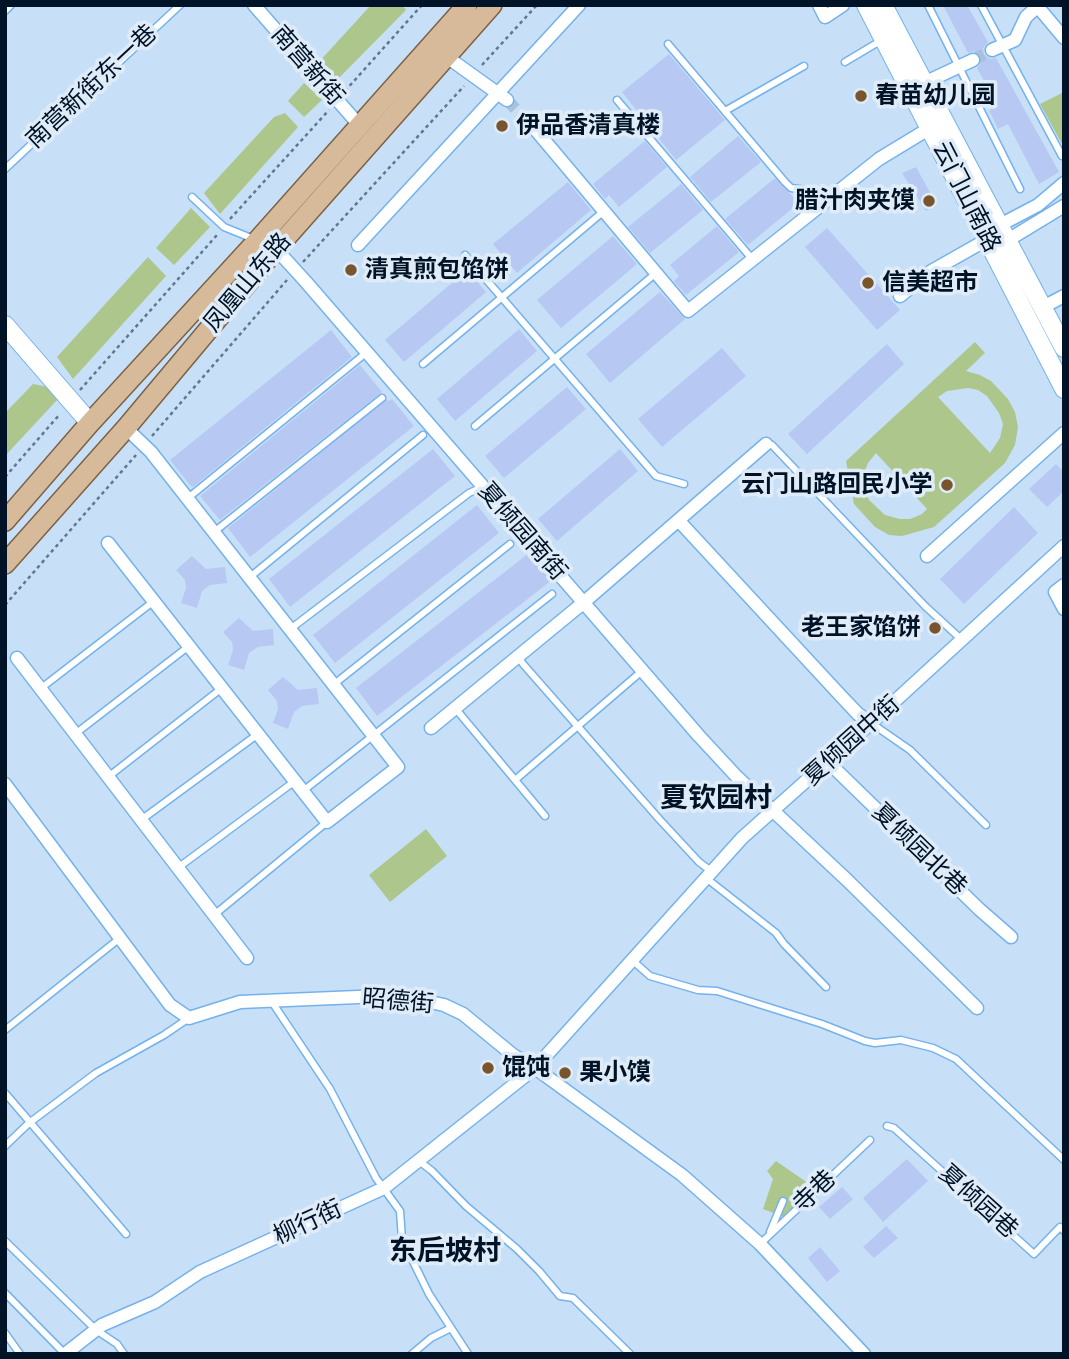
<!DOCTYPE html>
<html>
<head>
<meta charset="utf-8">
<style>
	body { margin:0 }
	#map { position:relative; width:1069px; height:1359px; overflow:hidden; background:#c7e0f8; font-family:Manrope,sans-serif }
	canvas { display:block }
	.frame { position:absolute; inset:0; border:7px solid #001327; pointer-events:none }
</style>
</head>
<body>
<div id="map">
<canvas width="1069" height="1359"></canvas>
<div class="frame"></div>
</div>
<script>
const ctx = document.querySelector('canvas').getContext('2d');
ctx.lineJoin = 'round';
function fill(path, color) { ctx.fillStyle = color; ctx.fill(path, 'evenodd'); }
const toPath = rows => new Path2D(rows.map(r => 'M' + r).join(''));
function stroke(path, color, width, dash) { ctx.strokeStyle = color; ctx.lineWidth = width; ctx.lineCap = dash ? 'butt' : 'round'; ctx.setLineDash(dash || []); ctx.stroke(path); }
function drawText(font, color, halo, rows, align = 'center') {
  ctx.font = font + ' Manrope,"Noto Sans SC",sans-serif'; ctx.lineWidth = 7; ctx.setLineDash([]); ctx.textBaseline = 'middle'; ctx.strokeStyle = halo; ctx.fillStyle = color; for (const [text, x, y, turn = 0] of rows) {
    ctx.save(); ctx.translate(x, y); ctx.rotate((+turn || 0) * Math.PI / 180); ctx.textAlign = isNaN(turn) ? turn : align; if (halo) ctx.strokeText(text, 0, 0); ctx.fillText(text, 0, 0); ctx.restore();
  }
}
fill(toPath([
	[371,5,402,5,406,10,333,84,317,64],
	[304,83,322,100,304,117,288,101],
	[1064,92,1064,143,1062,144,1040,104],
	[285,113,298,127,220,214,204,193,274,117],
	[191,208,210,227,174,265,156,248],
	[148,257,166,276,73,379,57,357],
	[975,342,985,353,966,371,980,375,991,381,1008,399,1015,412,1018,427,1015,445,1005,463,934,527,902,536,889,535,875,527,854,504,846,461],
	[968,388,978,390,987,396,999,413,1003,424,1000,438,990,453,938,397,947,391],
	[876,453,927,509,922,514,910,519,900,519,885,515,869,500,864,488,863,475,868,463],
	[33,384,48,387,57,400,5,456,5,413],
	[426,829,447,856,390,902,369,875],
	[776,1161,815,1188,784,1217,763,1209,773,1179,767,1171]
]), '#acc68b');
fill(toPath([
	[943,5,967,5,988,42,983,48,984,54,990,59,996,58,1059,172,1039,184,1008,124,998,129,989,110,998,106,977,68,980,64,981,57,974,51,968,53],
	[669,54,725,120,676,160,622,92],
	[738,136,761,162,711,202,690,177],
	[645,141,667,167,619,207,609,195,605,199,593,184],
	[916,167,937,205,926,211,902,173],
	[775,178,799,203,748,245,725,219],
	[568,182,591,210,517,273,493,244],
	[681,184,703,210,650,253,628,227],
	[717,226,739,252,686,295,674,281,679,276,670,265],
	[827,228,900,310,877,330,805,247],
	[613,236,637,264,561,328,537,300],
	[467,270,486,292,404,362,385,340],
	[660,292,685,319,610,383,586,354],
	[519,329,537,351,455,421,437,399],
	[331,330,352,357,193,487,190,485,170,460],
	[887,344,904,364,807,454,788,434],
	[722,348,746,376,662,447,638,419],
	[360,365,382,392,220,520,200,496],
	[567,387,586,409,504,478,485,456],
	[387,399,389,401,392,399,414,426,250,557,228,528],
	[433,449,455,476,290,607,269,579],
	[620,449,638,471,557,541,538,519],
	[1056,464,1064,472,1064,491,1047,507,1029,489],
	[477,505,499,533,335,663,313,635],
	[1014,507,1038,533,964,604,940,579],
	[529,553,552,580,377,716,356,688],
	[192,556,206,569,225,567,227,583,210,585,202,591,197,608,181,603,186,588,185,580,176,570],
	[239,618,253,631,273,629,274,645,258,647,249,653,244,670,228,665,233,650,232,642,223,632],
	[283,677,298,690,317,688,319,704,302,706,294,712,288,729,273,723,278,709,277,701,268,690],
	[907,1159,928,1181,883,1222,863,1198],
	[842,1187,853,1199,830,1219,819,1207],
	[886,1226,898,1238,874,1258,863,1247],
	[820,1247,840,1271,827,1282,808,1258]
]), '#b7c8f3');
stroke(toPath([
	[973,60,992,50],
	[507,100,534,128]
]), '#a9c1d9', 12, [12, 6]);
const lane = toPath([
	[928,5,1020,189],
	[981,5,1062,156],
	[5,11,11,5],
	[668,44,785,182,791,188,814,191,824,203],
	[845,62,882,40],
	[617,100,753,260],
	[725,111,804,66],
	[5,169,180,5],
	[192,197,224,227,256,240],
	[465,255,656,476,684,484],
	[423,364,604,211],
	[475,426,656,273],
	[766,444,772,445,925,606,962,640],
	[188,498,361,357],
	[214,532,382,398],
	[250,577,423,435],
	[289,630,469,493,478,489],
	[518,656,523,664,660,820,699,862,711,871],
	[333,685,510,544],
	[40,689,154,601],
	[455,708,545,816],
	[871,723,910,750,986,825],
	[75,734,189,646],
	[108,777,222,688],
	[515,780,642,671],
	[303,791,552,594],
	[141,820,258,734],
	[179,867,295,781],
	[706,878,776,933,784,944,826,987],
	[214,915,327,822],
	[632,960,650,976,698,990,717,991,822,1024,865,1041,875,1043,901,1040,933,1048,956,1059,1064,1160],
	[272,1002,330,1089,376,1178,400,1211,402,1239,429,1294,468,1354],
	[5,1030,120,938],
	[5,1093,126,1234],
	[887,1126,894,1128,1034,1254,1060,1227,1064,1231],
	[5,1146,29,1123,96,1073,164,1035,189,1018],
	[419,1161,432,1171,466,1206,517,1249,539,1271,560,1296,573,1298,630,1354],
	[770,1232,783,1201],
	[5,1241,96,1330,117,1344,124,1354],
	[760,1244,870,1140],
	[5,1293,65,1354],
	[5,1333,20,1354],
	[412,1354,431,1338,451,1328]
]);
const street = toPath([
	[254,5,360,126],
	[819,5,825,17,843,5],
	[1038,7,1064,38],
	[992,50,1015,40,1026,17,1039,5],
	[447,57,507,100],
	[924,83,973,60],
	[534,128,688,311,879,159,930,128],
	[1000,225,1038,205,1064,183],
	[1008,240,1064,206],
	[358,245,579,5],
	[270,247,276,249,306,282,699,736,737,777,847,880,977,1008],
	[900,296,928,273,988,239],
	[1043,307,1064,296],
	[679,521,840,695,858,714,871,723],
	[108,543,327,822,398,767,151,452,126,428],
	[927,556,1064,433],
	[1064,585,1055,592,1064,609],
	[17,658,247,958],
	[431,728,583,603,766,444],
	[828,762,979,909,1011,937],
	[5,784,170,1005,189,1018,240,1002,381,996,416,999,444,1005,463,1014,513,1055,535,1068,682,1175,760,1244,864,1354],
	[65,1354,102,1325,155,1302,200,1272,384,1188,535,1068,742,838,871,723,1064,546]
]);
const secondary = toPath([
	[866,5,1064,389],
	[883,5,1064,348],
	[5,325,90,423]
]);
const primary = toPath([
	[5,521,90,423,257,241,467,5],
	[5,564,126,428,276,249,492,5]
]);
stroke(lane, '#74b2ec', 9);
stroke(street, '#74b2ec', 15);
stroke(secondary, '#74b2ec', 20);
stroke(primary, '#7b6246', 22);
stroke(toPath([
	[482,65,537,5],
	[345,91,422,5],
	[230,219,329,110],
	[303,262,464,86],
	[80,390,217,235],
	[152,436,287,280],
	[5,477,60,414],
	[5,605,136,455]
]), '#61778d', 2.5, [3.5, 3.5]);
stroke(lane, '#fff', 6);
stroke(street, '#fff', 12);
stroke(secondary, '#fff', 18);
stroke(primary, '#d7ba9a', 19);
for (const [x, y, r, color] of [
	[861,96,7,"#78552d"],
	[502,126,7,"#78552d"],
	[929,201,7,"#78552d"],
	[351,270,7,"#78552d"],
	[868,283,7,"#78552d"],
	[947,485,7,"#78552d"],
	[935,628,7,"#78552d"],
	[488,1068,7,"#78552d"],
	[565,1073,7,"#78552d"]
]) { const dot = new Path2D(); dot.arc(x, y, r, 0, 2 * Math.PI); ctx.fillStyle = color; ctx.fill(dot); stroke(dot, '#dfecf8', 2.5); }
drawText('24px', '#001327', '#dfecf8', [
	["南营新街",307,66,49],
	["南营新街东一巷",92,87,-43],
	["云门山南路",966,197,63],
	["凤凰山东路",248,283,-50],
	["夏倾园南街",522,532,49],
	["夏倾园中街",852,741,-42],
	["夏倾园北巷",919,850,44],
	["昭德街",398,1002,5],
	["寺巷",815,1192,-44],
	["夏倾园巷",978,1202,42],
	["柳行街",308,1223,-25]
]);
drawText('bold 24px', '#001327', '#dfecf8', [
	["春苗幼儿园",875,96],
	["伊品香清真楼",516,126],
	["腊汁肉夹馍",915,201,"right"],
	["清真煎包馅饼",365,270],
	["信美超市",882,283],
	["云门山路回民小学",933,485,"right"],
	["老王家馅饼",921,628,"right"],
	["馄饨",502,1068],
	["果小馍",579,1073]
], 'left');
drawText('bold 28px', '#001327', '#dfecf8', [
	["夏钦园村",716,799],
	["东后坡村",445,1252]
]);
</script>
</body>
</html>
